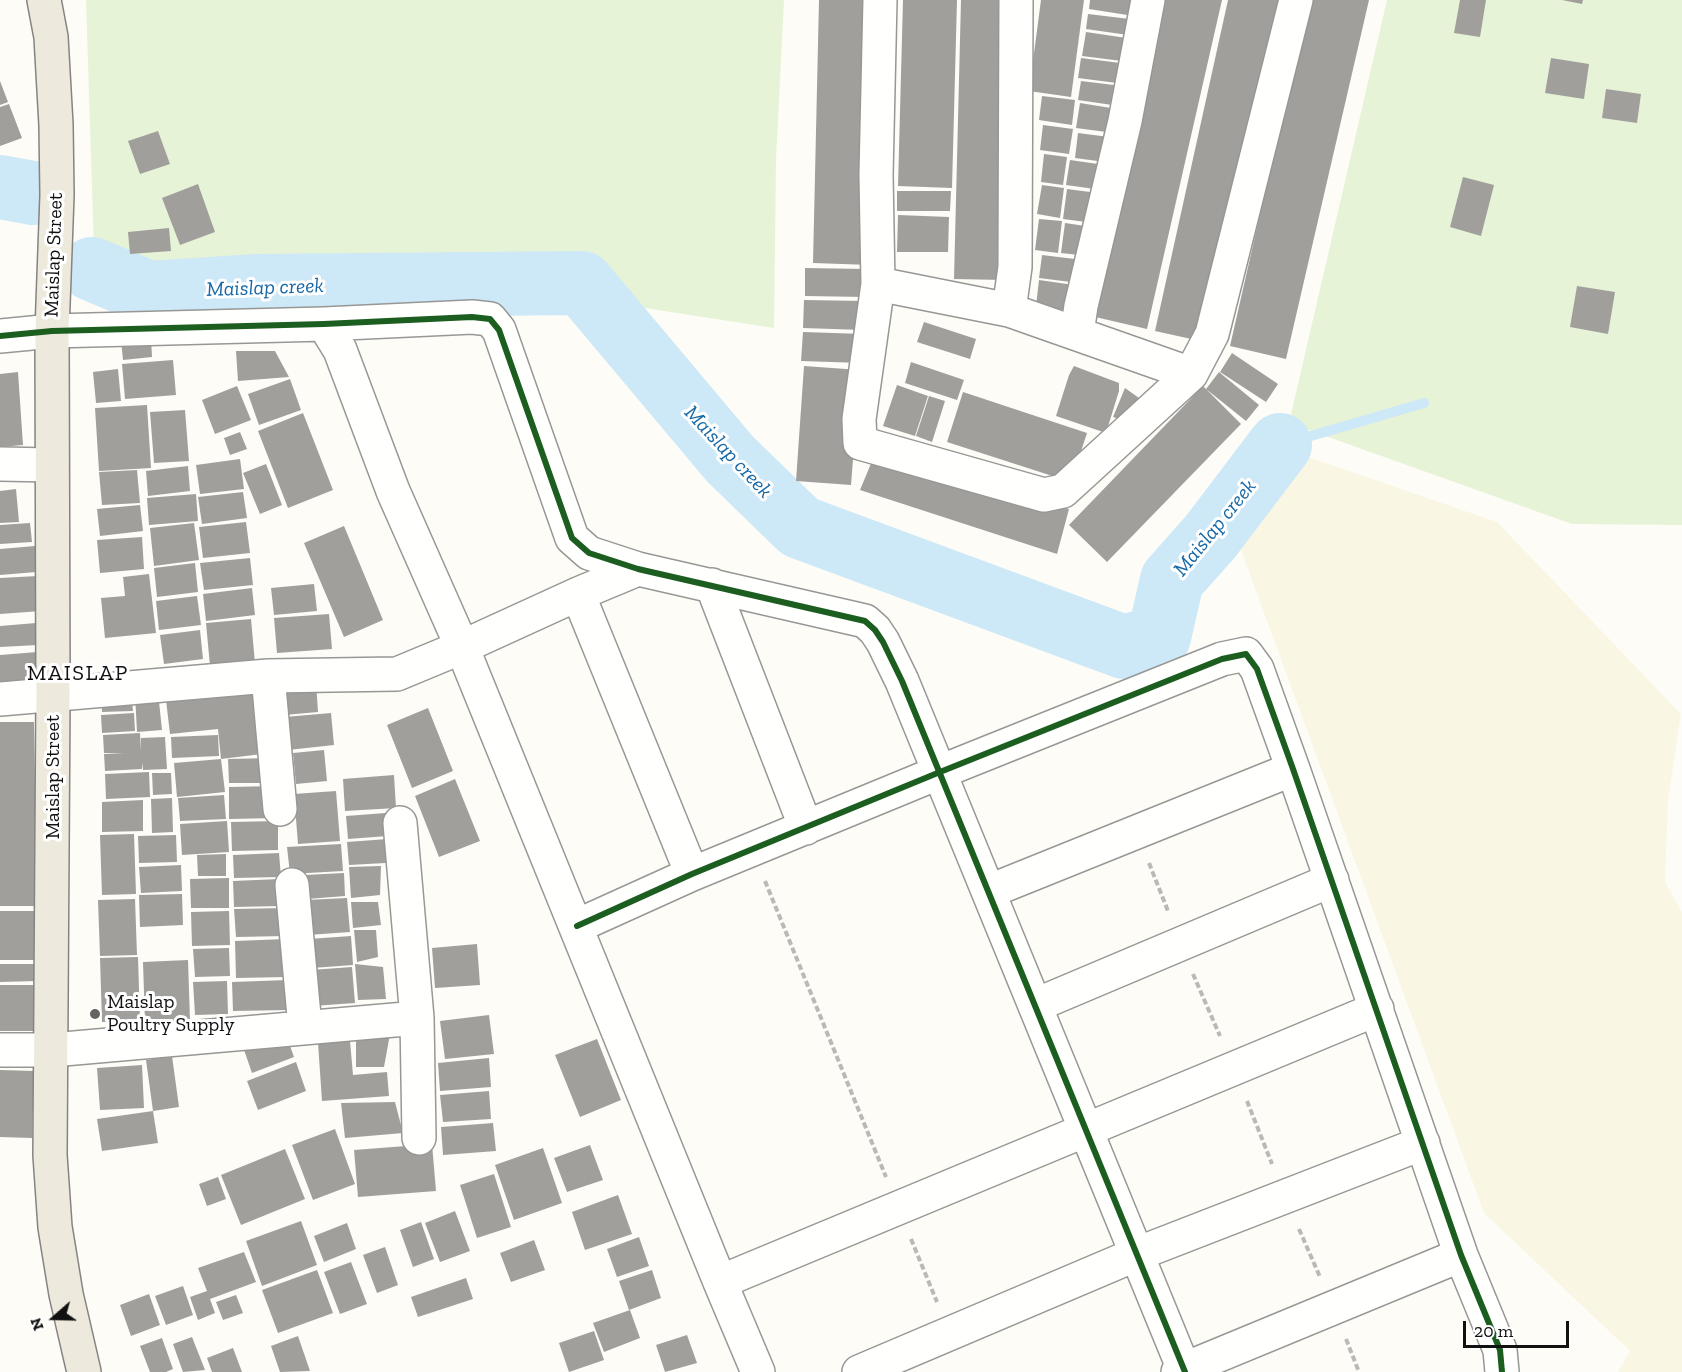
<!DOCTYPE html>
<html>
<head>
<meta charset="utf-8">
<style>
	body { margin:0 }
	#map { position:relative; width:1682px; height:1372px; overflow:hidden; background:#fdfcf7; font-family:"Zilla Slab",serif }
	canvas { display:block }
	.north { position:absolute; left:24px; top:1288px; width:60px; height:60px; -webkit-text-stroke:4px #fff; paint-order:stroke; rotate:250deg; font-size:16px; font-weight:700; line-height:24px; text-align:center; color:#111 }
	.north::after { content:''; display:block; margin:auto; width:21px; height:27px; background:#111; clip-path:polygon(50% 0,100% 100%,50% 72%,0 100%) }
	.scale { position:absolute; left:1463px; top:1321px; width:106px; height:27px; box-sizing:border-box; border:3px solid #111; border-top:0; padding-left:8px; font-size:18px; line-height:21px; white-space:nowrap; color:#111; -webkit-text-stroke:4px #fff; paint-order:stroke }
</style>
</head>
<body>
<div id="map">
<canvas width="1682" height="1372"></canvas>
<div class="north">N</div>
<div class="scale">20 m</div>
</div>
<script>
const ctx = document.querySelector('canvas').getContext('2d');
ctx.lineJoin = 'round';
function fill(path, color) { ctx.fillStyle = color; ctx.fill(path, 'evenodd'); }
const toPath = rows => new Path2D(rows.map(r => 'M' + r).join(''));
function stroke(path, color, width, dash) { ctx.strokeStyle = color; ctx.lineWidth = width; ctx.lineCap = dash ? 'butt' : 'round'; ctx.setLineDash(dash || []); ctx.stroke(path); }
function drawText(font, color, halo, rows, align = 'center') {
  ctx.font = font + ' "Zilla Slab",serif'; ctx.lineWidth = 6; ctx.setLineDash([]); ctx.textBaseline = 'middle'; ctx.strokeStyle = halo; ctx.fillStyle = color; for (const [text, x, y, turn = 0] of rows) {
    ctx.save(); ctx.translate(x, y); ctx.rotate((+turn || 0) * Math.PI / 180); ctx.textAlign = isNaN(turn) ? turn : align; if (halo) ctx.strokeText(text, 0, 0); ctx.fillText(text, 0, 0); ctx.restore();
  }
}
fill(toPath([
	[1291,451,1497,522,1681,714,1668,801,1665,882,1682,912,1682,1372,1618,1372,1630,1351,1484,1213,1234,531]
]), '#f9f7e4');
fill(toPath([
	[86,0,784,0,776,160,774,328,464,280,318,293,205,299,94,253],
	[1387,0,1682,0,1682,525,1572,524,1289,423]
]), '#e7f3d7');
stroke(toPath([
	[1280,445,1424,403]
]), '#cde8f7', 10);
stroke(toPath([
	[0,187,33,193],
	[92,269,149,293,257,286,582,283,730,459,800,527,1124,647,1159,637,1172,580,1211,536,1280,445]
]), '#cde8f7', 64);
fill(toPath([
	[819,0,878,0,871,265,813,263],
	[903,0,957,0,952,188,898,186],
	[961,0,1010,0,1003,280,954,279],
	[1041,0,1084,0,1071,97,1029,91],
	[1090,0,1142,0,1140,17,1089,9],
	[1162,0,1222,0,1147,329,1091,316],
	[1228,0,1280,0,1205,342,1155,331],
	[1309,0,1369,0,1286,359,1230,346],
	[1460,0,1486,0,1480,37,1454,33],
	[1562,0,1583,0,1582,4],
	[1088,14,1138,20,1135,36,1086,29],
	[1086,32,1133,39,1130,62,1082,56],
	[1081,58,1128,64,1125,84,1078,78],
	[1551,58,1589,64,1584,99,1545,93],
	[0,81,8,102,0,105],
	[1081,81,1122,86,1119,106,1078,100],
	[1606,89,1641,94,1637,123,1602,118],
	[1042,96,1075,100,1072,125,1039,120],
	[1080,103,1117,109,1114,133,1076,128],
	[9,104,22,138,0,146,0,107],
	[1043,125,1073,129,1069,154,1040,150],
	[158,131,170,164,140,174,128,141],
	[1078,133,1109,137,1105,162,1075,158],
	[1044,154,1067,157,1063,185,1041,182],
	[1070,160,1105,165,1102,190,1066,185],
	[1463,177,1494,185,1481,236,1450,227],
	[198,184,215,232,180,245,162,198],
	[1042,185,1064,188,1060,218,1037,214],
	[1067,189,1098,193,1094,223,1063,219],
	[897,191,951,191,950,211,897,211],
	[898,215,949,217,948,252,897,252],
	[1039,219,1062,221,1058,253,1035,250],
	[1065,223,1092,227,1088,256,1061,253],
	[169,228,171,251,130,254,128,232],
	[1042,255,1083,260,1079,283,1039,278],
	[805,268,866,269,865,297,805,296],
	[1039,280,1074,285,1070,311,1036,306],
	[1577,286,1615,292,1608,334,1570,327],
	[804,300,864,301,863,330,803,328],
	[924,322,976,339,970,359,917,342],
	[803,332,863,334,862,363,801,361],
	[151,337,152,357,123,360,121,340],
	[236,351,275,351,289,377,238,381],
	[1232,353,1278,384,1266,402,1220,372],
	[173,360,176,395,125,399,122,364],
	[911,362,964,380,957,400,905,383],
	[804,366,860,370,851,485,796,481],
	[1074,366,1119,383,1119,391,1106,433,1056,416,1069,375],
	[118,369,121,401,96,403,93,372],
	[18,372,23,445,0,447,0,374],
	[1219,372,1259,405,1246,421,1206,389],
	[290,379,301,410,259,425,248,394],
	[897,385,928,396,915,436,883,426],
	[237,386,251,420,215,434,202,400],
	[1203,386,1241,424,1107,562,1069,525],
	[1125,388,1139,398,1133,424,1113,417],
	[963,392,1087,433,1071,482,947,442],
	[929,396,945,401,932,442,916,436],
	[147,405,151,468,99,471,95,408],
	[185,410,189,461,154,463,150,412],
	[303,413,333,490,288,508,258,431],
	[240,432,247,449,230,455,224,438],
	[877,449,1069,509,1057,554,860,490],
	[240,459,244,489,200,494,196,465],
	[266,464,282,505,260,514,243,473],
	[188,466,190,491,148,496,146,471],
	[137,470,140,503,102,505,99,472],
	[16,489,19,522,0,523,0,491],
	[243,492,247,518,202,524,198,497],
	[196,494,198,521,149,525,147,498],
	[140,505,143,531,100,536,97,509],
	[246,522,250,553,203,558,199,527],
	[30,523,32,542,0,544,0,525],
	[194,523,199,560,154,566,150,528],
	[344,526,383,620,344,637,304,543],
	[142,537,144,569,100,573,97,540],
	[35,546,36,572,0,575,0,549],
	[250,558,253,585,204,590,200,563],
	[195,563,198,592,157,597,154,568],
	[149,574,156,633,105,638,101,598,125,596,123,577],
	[38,576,41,611,0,614,0,578],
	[314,584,317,611,274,615,271,588],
	[252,588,255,615,206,621,203,594],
	[197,596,201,625,159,630,156,601],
	[329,614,332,649,277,653,274,618],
	[251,619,255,663,210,666,206,623],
	[36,623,38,645,0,647,0,626],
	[200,630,203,659,164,664,160,635],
	[37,652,38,679,0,682,0,655],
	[316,682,318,712,284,715,281,685],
	[255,690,262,754,221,759,225,792,177,797,174,763,221,759,218,729,170,734,166,700],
	[131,692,133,711,102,712,101,693],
	[158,692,162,730,137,732,135,694],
	[428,708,453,771,412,788,387,725],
	[134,713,135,731,102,733,101,715],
	[331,713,334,745,288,750,285,717],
	[0,722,34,722,37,906,0,906],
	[140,733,141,751,141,738,165,737,167,769,143,770,143,763,142,769,105,771,104,754,124,753,104,753,103,735],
	[218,735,219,756,172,758,171,737],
	[324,750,327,781,296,784,293,753],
	[272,758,273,783,229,783,228,759],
	[149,772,150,797,106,799,105,774],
	[152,773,171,773,172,794,153,795],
	[394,775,396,808,345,811,343,779],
	[455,779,480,841,439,857,415,796],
	[276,786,277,818,229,819,229,787],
	[336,791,340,841,298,844,294,794],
	[224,795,226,819,180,821,178,798],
	[172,798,173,832,152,833,151,799],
	[143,800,143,831,102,832,102,802],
	[399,812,401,835,348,839,346,816],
	[227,821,229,852,182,855,180,824],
	[278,821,278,850,232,851,231,822],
	[134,834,136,894,102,895,100,835],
	[176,835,177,862,139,863,138,836],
	[401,838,403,862,349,865,347,842],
	[341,844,343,871,290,874,287,847],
	[279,853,281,877,234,878,233,855],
	[226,854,226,876,198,876,197,855],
	[181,865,182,891,141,893,139,867],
	[381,866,380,895,351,898,349,867],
	[344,873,345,896,307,899,305,875],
	[229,878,229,908,191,908,190,879],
	[280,879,281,906,234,907,233,881],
	[182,894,183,925,140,927,139,895],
	[347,898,350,932,308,935,306,900],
	[135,899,137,955,100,956,98,900],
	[351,902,378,902,381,925,353,928],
	[285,908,286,936,236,937,234,909],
	[0,911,35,911,36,960,0,960],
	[229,911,230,945,192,946,191,912],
	[354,930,376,930,378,957,357,962],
	[351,936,353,965,312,968,309,939],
	[286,939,288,977,236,978,235,941],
	[477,944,480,985,435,988,432,948],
	[229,948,230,976,195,977,193,949],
	[138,957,140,1020,102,1022,100,958],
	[188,960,190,1021,145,1023,143,962],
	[0,964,38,964,38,981,0,982],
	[355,964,383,967,386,999,358,1000],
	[352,967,355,1003,313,1006,311,970],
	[288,980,289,1010,233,1011,232,982],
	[227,981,228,1014,195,1015,193,982],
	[0,985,43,985,44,1031,0,1031],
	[489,1015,494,1054,445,1059,440,1021],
	[285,1032,294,1057,252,1073,243,1047],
	[356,1033,390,1034,384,1067,356,1067],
	[597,1039,621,1100,580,1117,555,1055],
	[350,1041,353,1075,387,1072,389,1096,322,1101,318,1043],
	[172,1056,179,1107,153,1111,146,1060],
	[489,1058,491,1087,440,1091,438,1063],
	[296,1062,306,1091,258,1110,247,1081],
	[142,1065,144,1108,100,1110,97,1068],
	[0,1070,34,1071,32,1138,0,1137],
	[489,1091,491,1119,443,1122,440,1095],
	[395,1102,403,1133,345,1138,341,1103],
	[153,1111,158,1143,102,1151,97,1119],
	[493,1123,496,1151,443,1155,441,1127],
	[335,1129,355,1184,313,1200,292,1145],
	[432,1144,436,1191,358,1197,354,1150],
	[590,1145,603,1180,567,1192,554,1158],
	[543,1148,562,1203,514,1220,495,1165],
	[285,1149,305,1199,241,1225,221,1175],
	[494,1174,511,1227,477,1238,460,1185],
	[218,1177,226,1199,207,1206,199,1184],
	[618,1195,632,1234,585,1250,572,1212],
	[455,1211,470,1251,440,1262,425,1223],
	[301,1221,317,1265,262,1286,246,1241],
	[421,1222,434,1259,413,1267,400,1230],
	[347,1223,356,1249,324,1262,314,1236],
	[639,1237,649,1266,617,1277,607,1249],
	[534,1240,545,1270,511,1282,500,1253],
	[385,1247,398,1285,377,1293,363,1255],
	[244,1252,256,1282,210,1299,215,1313,198,1320,190,1297,207,1291,198,1268],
	[351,1262,367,1304,340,1314,324,1272],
	[317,1270,333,1313,278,1333,262,1290],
	[652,1270,661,1298,629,1310,619,1281],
	[466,1278,473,1299,418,1317,411,1297],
	[183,1286,193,1315,166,1325,155,1296],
	[149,1294,160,1325,131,1336,120,1305],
	[236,1295,243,1313,223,1320,216,1302],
	[630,1310,640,1338,604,1352,593,1323],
	[594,1331,604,1360,569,1372,559,1343],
	[687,1335,697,1363,665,1372,656,1345],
	[298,1336,310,1371,280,1372,271,1346],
	[192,1337,205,1370,183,1372,173,1344],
	[162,1338,173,1369,166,1372,150,1372,140,1346],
	[233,1348,242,1372,212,1372,207,1358]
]), '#a19f9c');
const minor = toPath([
	[880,0,876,175,878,284,1009,310,1191,374],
	[878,284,859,419,860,443,1044,495,1063,491,1191,374,1212,334,1296,0],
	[1009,310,1015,267,1016,0],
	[324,324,340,350,393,491,462,647,720,1282,758,1372],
	[1077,333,1081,306,1125,121,1148,0],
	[0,336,52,331,324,324,472,317,490,319,499,330,572,538,589,553,638,569,865,621,875,630,883,642,902,681,1185,1372],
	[0,464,51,465],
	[712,585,806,828],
	[578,594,692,874],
	[268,676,280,809],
	[0,699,268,676,397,674,462,647,578,594,638,569],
	[400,823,417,1018,419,1138],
	[292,885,305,1027],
	[990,891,1293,769],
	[577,926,692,874,940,772,1222,659,1246,654,1257,669,1293,769,1461,1255,1500,1350,1502,1372],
	[1036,1005,1332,880],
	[0,1050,52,1050,417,1018],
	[720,1282,1377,1009],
	[859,1372,1137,1254,1423,1143],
	[1178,1372,1461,1255]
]);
const major = toPath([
	[44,0,51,37,56,125,57,195,52,331,53,695,50,1155,55,1227,66,1294,84,1372]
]);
stroke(minor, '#979795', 36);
stroke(major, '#858482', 36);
stroke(toPath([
	[1149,863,1168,911],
	[765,881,886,1177],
	[1193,974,1220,1036],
	[1247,1101,1272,1164],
	[1299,1229,1320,1277],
	[911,1239,937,1302],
	[1346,1339,1359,1372]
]), '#b9b9b8', 4, [6, 3]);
stroke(minor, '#fffffe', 33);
stroke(major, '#ede9dc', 33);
stroke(toPath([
	[0,336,52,331,324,324,472,317,490,319,499,330,572,538,589,553,638,569,865,621,875,630,883,642,902,681,1185,1372],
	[577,926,692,874,940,772,1222,659,1246,654,1257,669,1293,769,1461,1255,1500,1350,1502,1372]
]), '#1b5e20', 6);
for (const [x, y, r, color] of [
	[95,1014,6,"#646362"]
]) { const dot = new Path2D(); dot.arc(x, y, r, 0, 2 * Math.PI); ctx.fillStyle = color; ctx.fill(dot); stroke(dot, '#fff', 2); }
drawText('20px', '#111', '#fff', [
	["Maislap Street",54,255,-88],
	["Maislap Street",53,777,-90]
]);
drawText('20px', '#111', '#fff', [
	["Maislap",107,1002],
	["Poultry Supply",107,1025]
], 'left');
drawText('italic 21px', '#1768a6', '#fff', [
	["Maislap creek",265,288,-2],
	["Maislap creek",728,452,47],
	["Maislap creek",1215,528,-51]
]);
ctx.letterSpacing = '1.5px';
drawText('22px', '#111', '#fff', [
	["MAISLAP",78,674]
]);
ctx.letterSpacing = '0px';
</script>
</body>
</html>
